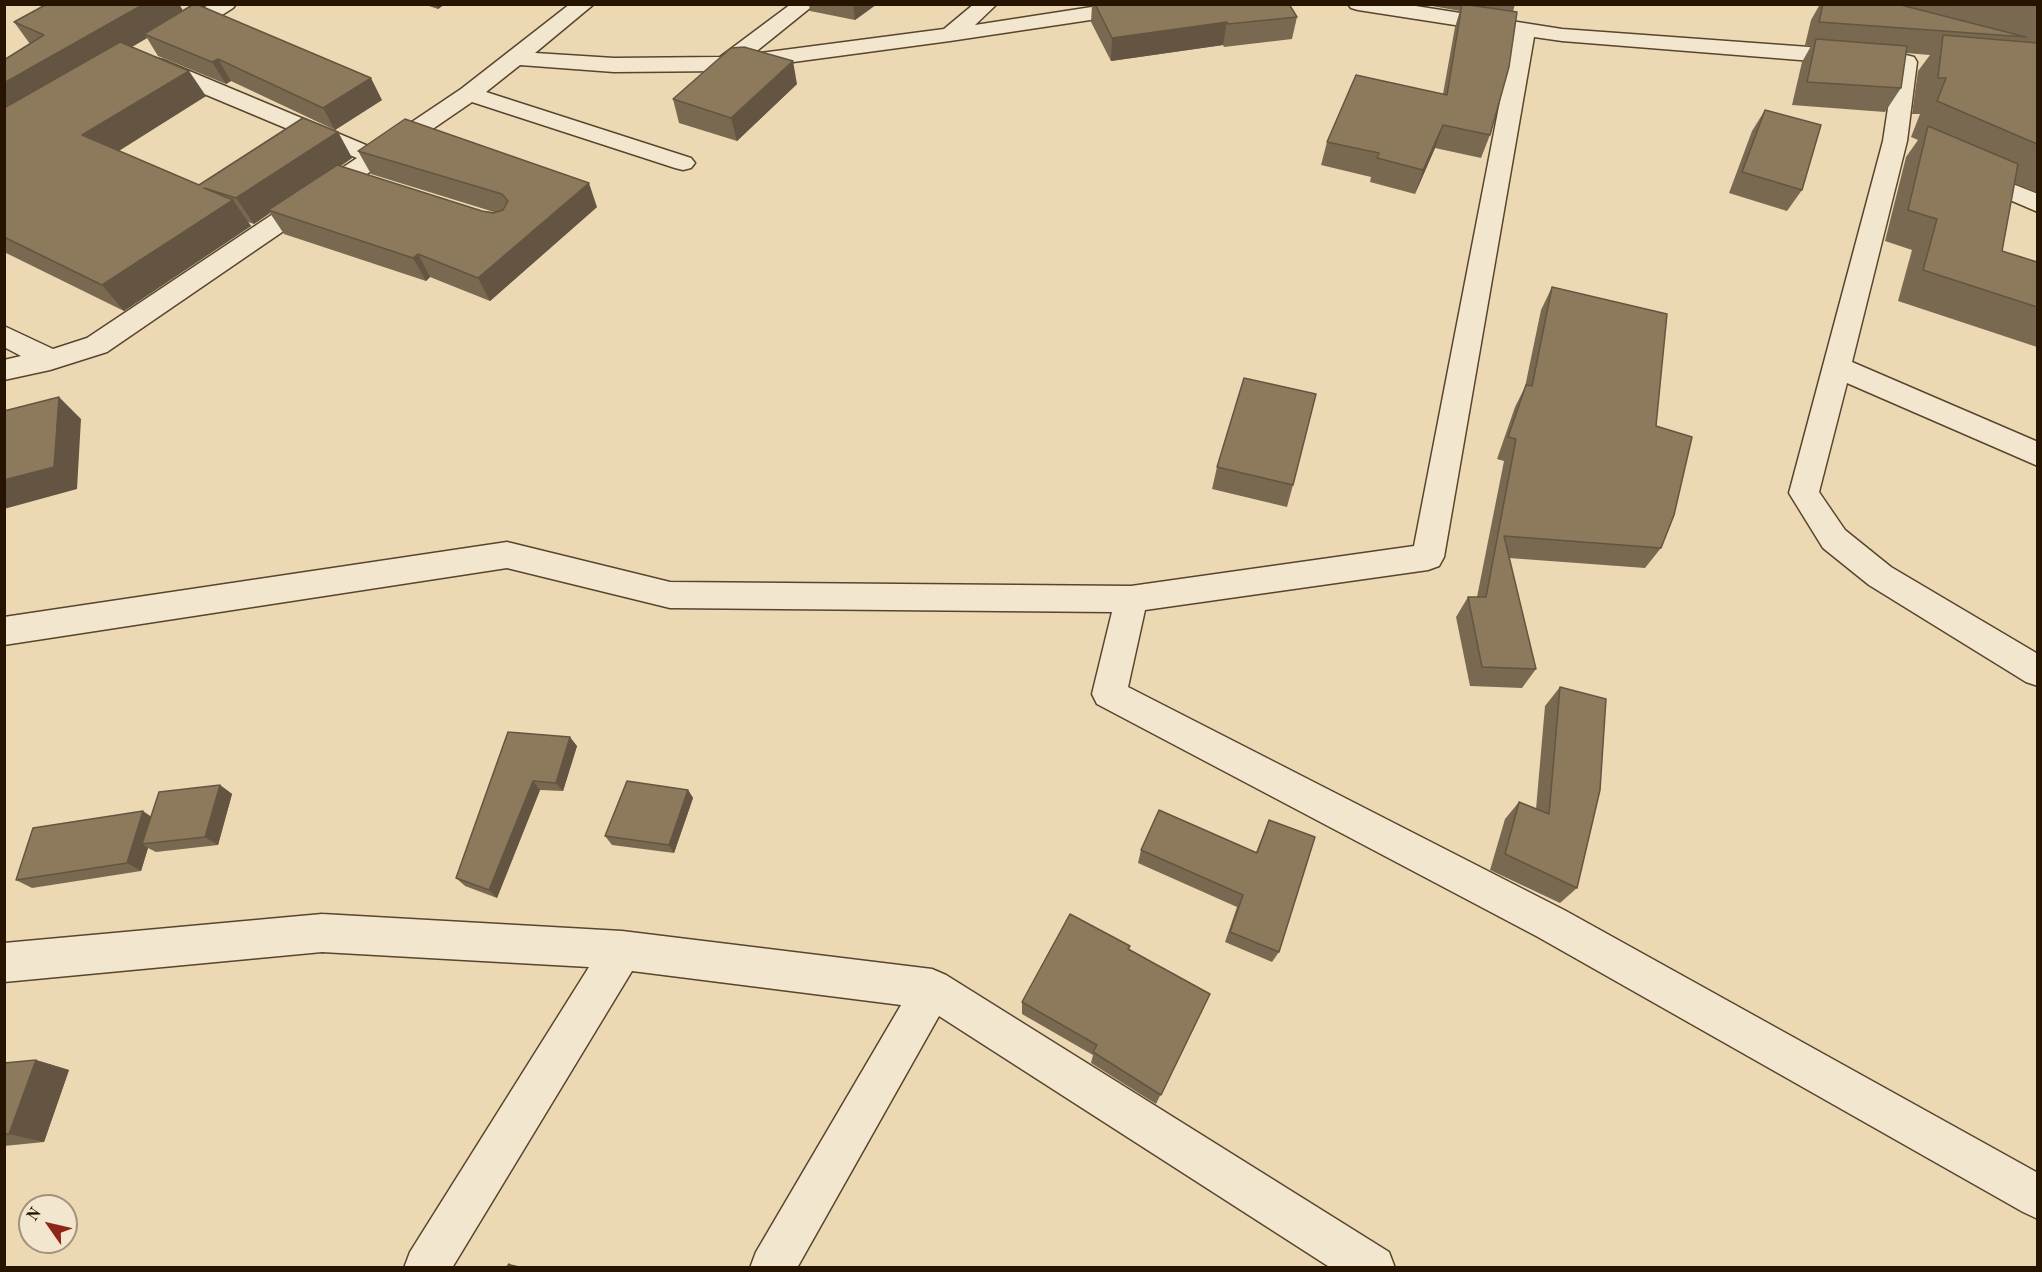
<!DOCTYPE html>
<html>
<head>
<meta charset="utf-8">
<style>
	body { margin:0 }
	#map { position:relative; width:2042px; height:1272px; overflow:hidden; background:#ecd9b3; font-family:"Old Standard TT",serif }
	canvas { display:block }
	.frame { position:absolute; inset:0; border:6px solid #261400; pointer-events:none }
	.north { position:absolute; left:18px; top:1194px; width:60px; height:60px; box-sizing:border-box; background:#f3e6ce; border:2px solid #a1927c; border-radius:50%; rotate:304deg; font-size:16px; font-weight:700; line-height:24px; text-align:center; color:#261400 }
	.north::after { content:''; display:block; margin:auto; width:21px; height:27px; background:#8f2418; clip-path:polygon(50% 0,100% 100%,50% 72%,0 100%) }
</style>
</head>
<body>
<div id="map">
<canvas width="2042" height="1272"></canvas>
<div class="frame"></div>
<div class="north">N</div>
</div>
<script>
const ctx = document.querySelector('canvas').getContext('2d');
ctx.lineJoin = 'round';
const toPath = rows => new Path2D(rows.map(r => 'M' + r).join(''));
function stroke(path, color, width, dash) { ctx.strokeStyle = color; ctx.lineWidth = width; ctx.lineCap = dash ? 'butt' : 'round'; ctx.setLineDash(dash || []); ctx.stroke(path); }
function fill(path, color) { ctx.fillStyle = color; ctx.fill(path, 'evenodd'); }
const minor = toPath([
	[210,4,236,4,233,8,184,39,176,40,168,39,165,34,168,29,210,4],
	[570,4,594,4,535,53,614,58,720,57,791,4,815,4,753,54,944,29,974,4,997,4,975,25,1111,4,1167,4,1164,8,1157,10,950,41,726,71,614,72,520,65,486,92,691,158,695,163,691,168,683,170,675,168,472,102,107,352,50,370,4,380,4,360,21,356,4,347,4,326,53,349,87,338,357,158,147,70,144,65,147,60,155,58,163,60,373,148,461,89,570,4],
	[1348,4,1403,4,1562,29,1850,50,1858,52,1861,57,1858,62,1850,64,1562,41,1534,37,1444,557,1439,566,1428,570,1145,610,1128,687,1566,911,2038,1173,2038,1219,2023,1212,1538,937,1097,704,1092,694,1112,612,670,608,507,568,4,645,4,617,507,542,670,582,1131,586,1414,546,1513,34,1358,10,1351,8,1348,4],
	[1906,55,1914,57,1917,62,1907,141,1852,362,2038,442,2038,466,1847,383,1819,492,1845,530,1891,567,2038,654,2038,686,2026,682,1869,585,1823,548,1789,493,1883,141,1895,62,1898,57,1906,55],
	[1970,167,2038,194,2038,212,1961,179,1958,174,1961,169,1970,167],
	[322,914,622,931,932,969,946,975,1389,1252,1395,1268,1331,1268,939,1016,797,1268,750,1268,756,1252,901,1005,632,971,452,1268,404,1268,410,1252,589,967,322,952,4,982,4,943,322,914]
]);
stroke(minor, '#58452d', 3);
fill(minor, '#f3e6ce');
fill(toPath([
	[47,4,179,4,183,11,382,100,335,130,231,81,226,84,158,56,147,38,132,47,206,96,119,151,199,185,338,132,352,158,341,166,482,211,494,212,371,174,358,151,597,207,490,301,430,277,426,281,284,234,270,213,254,224,248,222,251,226,124,311,4,252,4,60,30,44,14,22],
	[423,4,445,4,438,9],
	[809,4,877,4,855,20,810,11],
	[1082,4,1289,4,1297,17,1292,39,1224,47,1223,45,1111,61,1091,22,1092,5,1082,6],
	[1421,4,1515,4,1513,12,1490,135,1481,158,1435,148,1415,194,1370,182,1371,177,1321,165,1327,142,1443,94,1455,27,1460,11],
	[1820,4,2037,4,2037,193,2014,183,2002,251,2037,262,2037,347,1898,301,1912,250,1885,241,1906,157,1918,140,1911,137,1920,114,1912,114,1918,71,1930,55,1906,53,1901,88,1885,112,1792,105,1802,62,1811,46,1805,45,1811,20],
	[797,84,737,141,679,123,673,99],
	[1765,110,1802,190,1787,211,1729,193,1752,131],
	[1552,287,1656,426,1661,548,1645,568,1509,558,1536,669,1522,688,1470,686,1456,617,1468,597,1477,597,1504,461,1497,459,1515,407,1525,387,1541,310],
	[1217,467,1293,485,1287,507,1212,489],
	[1560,687,1577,888,1560,903,1490,870,1505,819,1519,802,1536,809,1545,706],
	[508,732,577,746,563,791,540,790,497,898,465,886,456,878],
	[220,785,232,794,218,845,156,852,148,848,141,871,32,888,16,880],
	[688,790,693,798,674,853,612,845,605,836],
	[1269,820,1279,952,1272,962,1225,942,1237,907,1138,863,1141,850,1256,852],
	[1130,946,1129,949,1210,994,1156,1104,1091,1063,1093,1055,1022,1014,1022,1002],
	[36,1060,69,1070,44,1142,4,1146,4,1063]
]), '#796950');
fill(toPath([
	[144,4,179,4,186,16,144,34,147,38,4,121,4,83],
	[436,4,445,4,438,9],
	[853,4,877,4,855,20],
	[1227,22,1223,45,1111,61,1112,38],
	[218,59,231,81,226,84,212,62],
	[793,61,797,84,737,141,731,118],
	[189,71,206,96,102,161,82,135],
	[371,78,382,100,335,130,323,108],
	[1443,125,1435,148,1415,194,1423,170],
	[338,132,352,158,272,212,268,210,270,213,254,224,236,198],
	[589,183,597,207,490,301,478,278],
	[233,200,251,226,124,311,102,285],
	[418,254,430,277,426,281,413,258],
	[59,397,81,419,77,489,4,509,4,480],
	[570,737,577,746,563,791,556,783],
	[533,781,540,790,497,898,489,890],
	[220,785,232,794,218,845,205,837],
	[688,790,693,798,674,853,669,845],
	[143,811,156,820,142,844,148,848,141,871,127,863],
	[36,1060,69,1070,44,1142,9,1134],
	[509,1264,528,1268,514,1268]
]), '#635541');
const building = toPath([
	[47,4,144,4,4,83,4,60,44,35,14,22,47,4],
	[194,4,196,4,371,78,323,108,218,59,212,62,144,34,194,4],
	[1095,4,1289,4,1297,17,1228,24,1227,22,1112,38,1095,4],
	[1462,4,1517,12,1509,67,1490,135,1443,125,1423,170,1377,158,1379,153,1327,142,1356,75,1447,95,1462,4],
	[1823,4,1897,4,2026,37,1819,22,1823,4],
	[1943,35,2037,43,2037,144,1937,101,1946,78,1938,78,1943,35],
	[1816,39,1907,46,1901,88,1807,82,1816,39],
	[120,42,189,71,82,135,199,185,303,118,338,132,236,198,204,188,233,200,102,285,4,237,4,108,120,42],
	[744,47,793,61,731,118,673,99,731,48,744,47],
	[1765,110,1821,125,1802,190,1742,172,1765,110],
	[405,119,589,183,478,278,418,254,413,258,268,210,337,165,482,211,493,213,503,210,508,201,502,194,358,151,405,119],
	[1928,126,2018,164,2002,251,2037,262,2037,307,1923,270,1937,219,1908,210,1928,126],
	[1552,287,1667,314,1656,426,1692,437,1674,515,1661,548,1504,536,1536,669,1482,667,1468,597,1486,597,1516,439,1508,437,1526,385,1532,386,1552,287],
	[1244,378,1316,394,1293,485,1217,467,1244,378],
	[59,397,54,467,4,480,4,411,59,397],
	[1560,687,1606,699,1600,790,1577,888,1505,854,1519,802,1549,814,1560,687],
	[508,732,570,737,556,783,533,781,489,890,456,878,508,732],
	[627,781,688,790,669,845,605,836,627,781],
	[220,785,205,837,142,844,159,792,220,785],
	[1159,810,1257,853,1269,820,1315,837,1279,952,1230,932,1243,895,1141,850,1159,810],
	[143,811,127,863,16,880,33,828,143,811],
	[1070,914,1130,946,1128,949,1210,994,1161,1095,1093,1052,1097,1045,1022,1002,1070,914],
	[36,1060,9,1134,4,1134,4,1063,36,1060],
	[509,1264,514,1268,506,1268,509,1264]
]);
fill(building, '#8d7a5d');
stroke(building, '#635541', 1.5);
</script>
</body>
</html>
